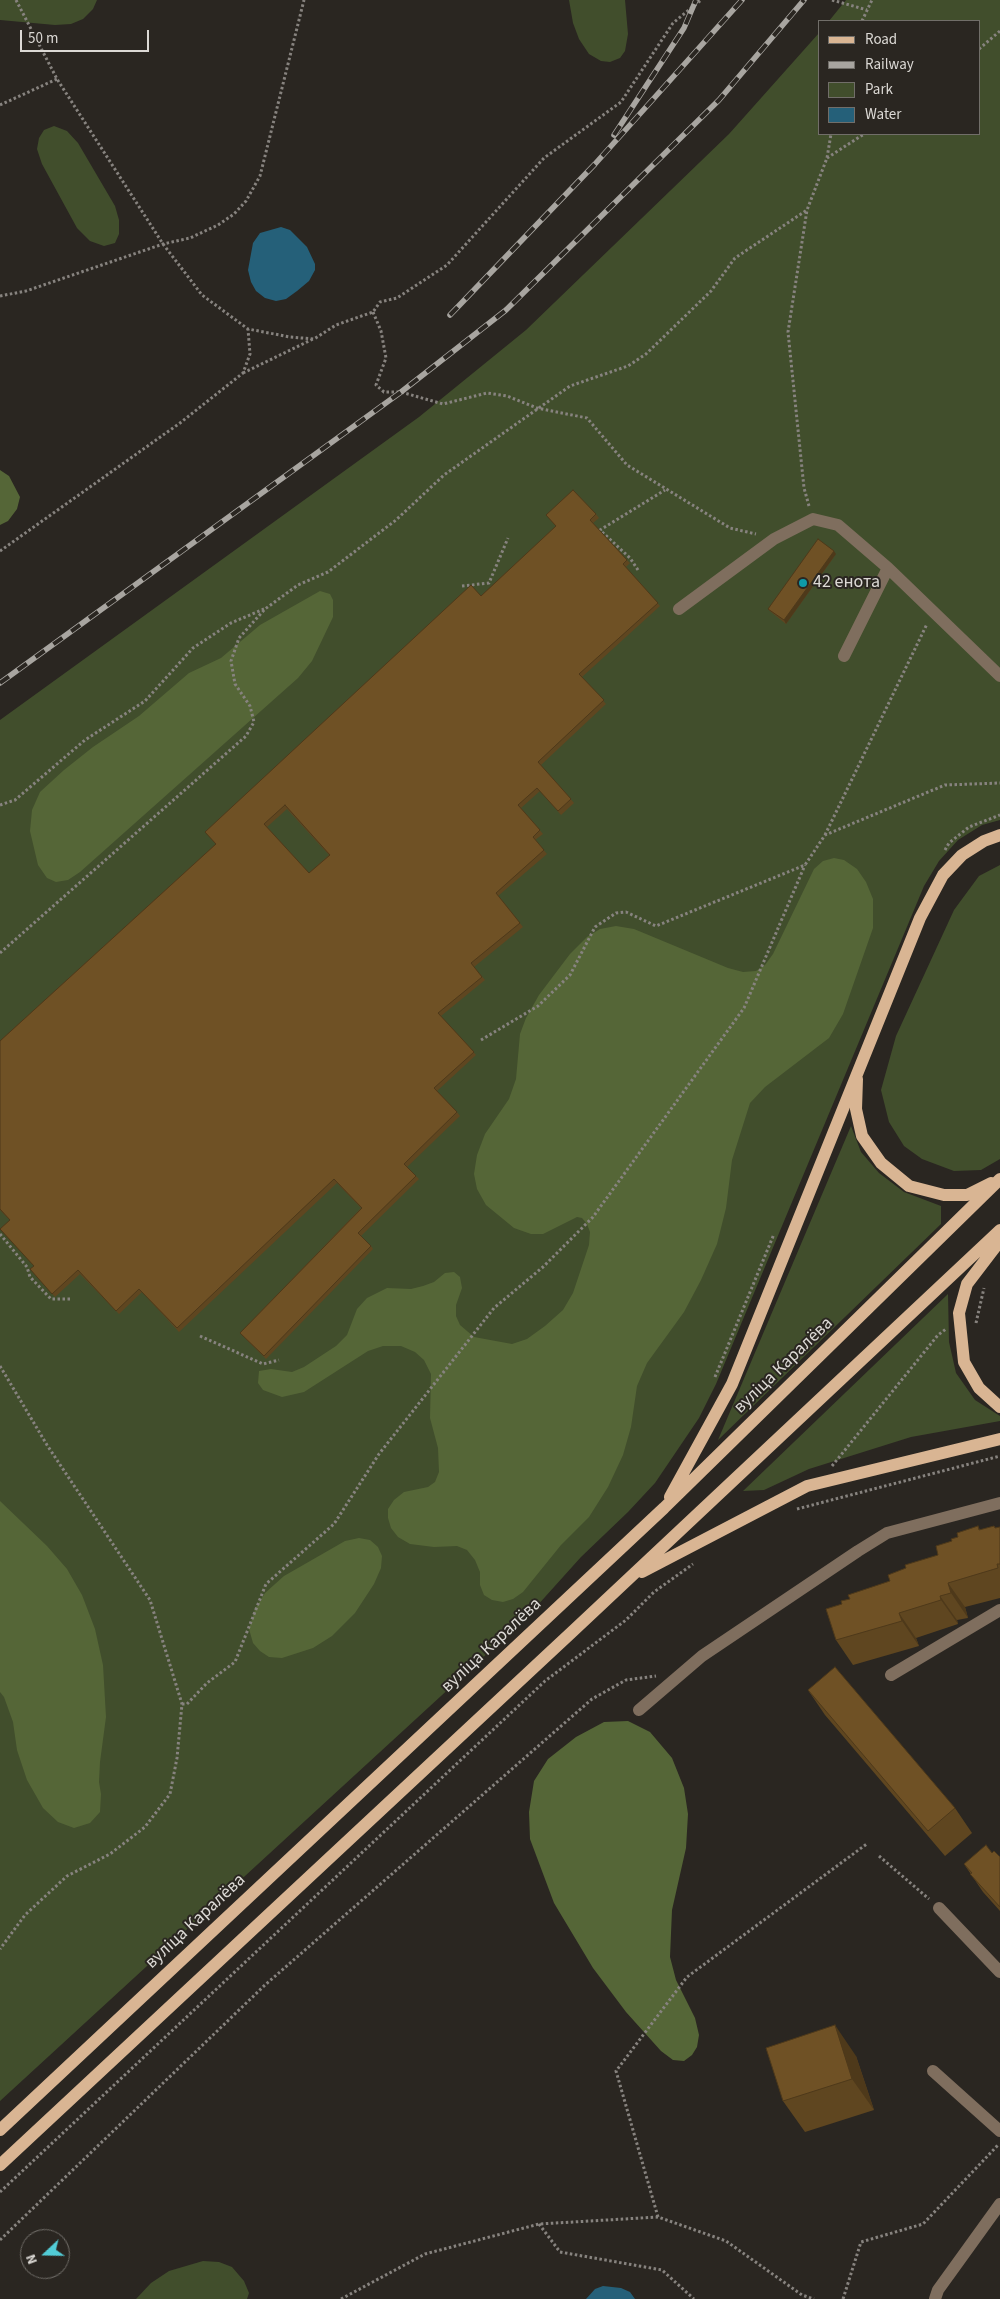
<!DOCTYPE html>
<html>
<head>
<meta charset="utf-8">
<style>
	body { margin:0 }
	#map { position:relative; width:1000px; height:2299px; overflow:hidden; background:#2a2621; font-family:"Source Sans 3",sans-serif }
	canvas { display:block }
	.legend { position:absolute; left:818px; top:20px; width:162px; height:115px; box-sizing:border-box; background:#2a2621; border:1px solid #716e69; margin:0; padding:6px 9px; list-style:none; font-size:15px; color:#dcd9d5 }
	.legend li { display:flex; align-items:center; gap:10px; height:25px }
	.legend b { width:25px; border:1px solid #716e69 }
	.north { position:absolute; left:20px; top:2229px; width:50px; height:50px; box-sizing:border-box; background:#2a2621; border:1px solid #716e69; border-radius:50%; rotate:249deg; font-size:14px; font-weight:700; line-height:20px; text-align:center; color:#dcd9d5 }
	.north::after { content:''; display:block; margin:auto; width:18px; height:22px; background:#52ccd6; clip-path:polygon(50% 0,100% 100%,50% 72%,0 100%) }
	.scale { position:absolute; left:20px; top:30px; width:129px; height:22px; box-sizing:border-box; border:2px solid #dcd9d5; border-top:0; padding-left:6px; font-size:15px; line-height:18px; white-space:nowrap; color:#dcd9d5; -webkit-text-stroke:4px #2a2621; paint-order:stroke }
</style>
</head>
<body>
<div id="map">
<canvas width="1000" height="2299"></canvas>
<ul class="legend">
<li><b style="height:6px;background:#d9b593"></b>Road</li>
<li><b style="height:6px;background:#a8a5a0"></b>Railway</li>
<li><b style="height:14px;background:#414e2c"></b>Park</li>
<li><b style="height:14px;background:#256079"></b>Water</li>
</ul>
<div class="north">N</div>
<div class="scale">50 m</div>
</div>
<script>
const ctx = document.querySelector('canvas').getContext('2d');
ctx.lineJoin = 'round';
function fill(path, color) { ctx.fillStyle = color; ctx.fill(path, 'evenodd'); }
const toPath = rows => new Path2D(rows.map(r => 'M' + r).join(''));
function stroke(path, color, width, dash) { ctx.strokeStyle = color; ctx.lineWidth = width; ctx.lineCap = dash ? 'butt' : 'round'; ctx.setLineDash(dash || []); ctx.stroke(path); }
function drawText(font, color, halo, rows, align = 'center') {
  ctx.font = font + ' "Source Sans 3",sans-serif'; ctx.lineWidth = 4; ctx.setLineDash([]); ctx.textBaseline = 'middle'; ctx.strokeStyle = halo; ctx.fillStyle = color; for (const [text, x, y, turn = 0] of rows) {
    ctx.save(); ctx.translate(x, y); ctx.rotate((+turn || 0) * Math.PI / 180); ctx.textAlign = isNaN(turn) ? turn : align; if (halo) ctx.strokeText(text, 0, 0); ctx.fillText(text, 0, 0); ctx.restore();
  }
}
fill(toPath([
	[0,0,97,0,93,9,83,19,71,24,55,25,0,20],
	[569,0,625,0,628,34,625,51,620,58,610,62,601,61,589,54,579,39,573,23],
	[846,0,1000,0,1000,820,982,825,958,840,939,861,924,886,716,1384,699,1418,655,1483,628,1512,581,1557,527,1617,0,2101,0,720,419,417,526,330,729,134,819,33,819,134,979,134,979,21,829,21],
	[54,126,67,131,78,143,115,206,119,220,119,234,115,243,104,246,90,241,77,228,42,164,37,149,39,138,44,130],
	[1000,865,1000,1159,981,1170,954,1171,922,1159,904,1146,889,1122,881,1090,896,1036,954,910,979,876],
	[851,1126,861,1152,879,1173,904,1192,941,1206,941,1224,718,1440],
	[948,1294,949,1342,956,1373,975,1400,1000,1416,1000,1421,911,1437,809,1469,764,1490,743,1491],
	[203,2261,219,2262,232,2267,244,2281,249,2293,247,2299,136,2299,151,2283,169,2271]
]), '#414e2c');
fill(toPath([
	[0,470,9,476,20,497,17,509,8,521,0,525],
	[320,591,330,594,333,600,333,617,312,661,298,678,80,872,68,880,56,882,47,878,38,865,30,831,32,810,40,792,64,770,93,747,139,716,189,673,221,658,260,625],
	[834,858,844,860,857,869,866,882,873,899,873,928,843,1014,829,1038,765,1087,750,1103,732,1160,726,1208,717,1244,701,1280,684,1312,647,1363,637,1386,631,1427,623,1455,608,1487,589,1517,561,1545,523,1592,513,1599,503,1602,492,1600,484,1595,480,1585,480,1572,475,1560,467,1550,457,1546,434,1547,410,1544,398,1537,391,1528,388,1518,388,1509,394,1500,404,1492,428,1487,435,1482,439,1472,438,1448,430,1418,431,1374,424,1360,415,1352,401,1346,383,1346,368,1351,304,1392,282,1397,263,1390,258,1383,259,1371,271,1369,292,1372,304,1367,336,1346,347,1335,357,1309,367,1298,387,1288,411,1289,423,1286,434,1282,445,1273,454,1272,460,1277,462,1288,456,1305,456,1316,460,1325,474,1337,512,1344,527,1339,545,1326,563,1310,573,1293,589,1245,590,1232,587,1224,582,1218,577,1217,543,1234,531,1234,514,1228,486,1205,477,1189,474,1174,477,1155,485,1134,509,1099,516,1079,520,1034,526,1018,539,995,570,954,587,937,600,929,616,926,634,929,728,968,743,972,756,971,765,965,773,954,814,869,823,861],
	[0,1501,47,1546,67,1569,82,1595,95,1629,103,1665,106,1717,100,1762,99,1782,101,1794,100,1812,90,1823,74,1828,58,1822,43,1808,27,1780,17,1750,13,1722,4,1697,0,1692],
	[359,1538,370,1540,378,1547,382,1556,381,1568,374,1584,355,1613,332,1636,313,1648,282,1658,269,1657,260,1651,253,1643,249,1629,255,1609,265,1593,284,1576,345,1541],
	[628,1721,650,1732,672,1758,684,1788,688,1814,686,1848,672,1910,670,1957,676,1980,695,2018,699,2035,697,2047,692,2055,684,2061,673,2060,661,2051,626,2012,593,1968,554,1903,530,1839,529,1812,534,1781,548,1759,576,1737,604,1722]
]), '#556637');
fill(toPath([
	[281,227,290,230,307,247,315,264,315,270,309,281,297,291,286,299,276,301,265,298,256,291,251,282,248,270,253,243,260,233],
	[603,2286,621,2288,630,2292,635,2299,586,2299,595,2289]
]), '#256079');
stroke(toPath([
	[16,0,57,79,163,244,202,295,248,329,290,337,314,339,336,325,373,312,380,302,397,298,447,265,544,158,621,102,673,23,701,0],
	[832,0,867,10],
	[862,21,872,0],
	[979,49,1000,31],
	[0,105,57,79],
	[827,158,864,134],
	[0,296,26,291,163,244,190,238,218,225,234,214,246,201,260,176,304,0],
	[373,312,381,331,386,358,376,385,384,392,401,392,443,404,487,393,507,396,537,408,587,418,627,465,730,528,756,534],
	[243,373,313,339],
	[809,506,804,488,788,332,807,210,827,158,831,134],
	[0,551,180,423,243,373,250,354,248,329],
	[638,570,630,558,600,530,665,490],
	[462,586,489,583,508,538],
	[0,805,15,800,85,740,145,701,193,648,231,623,264,609],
	[825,835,927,624],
	[945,850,949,843,969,827,1000,815],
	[0,953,246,736,254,722,250,706,235,684,231,661,239,638,265,609,298,585,328,572,396,520,444,475,570,386,628,366,646,354,711,291,735,258,807,210],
	[481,1040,538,1006,570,975,595,927,616,913,626,912,656,926,805,865,825,835,945,785,1000,783],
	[0,1234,27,1267,30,1277,51,1299,70,1299],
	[976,1323,984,1288],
	[200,1336,263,1364,279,1360],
	[0,1366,47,1445,150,1600,182,1704,177,1758,170,1794,145,1827,110,1854,67,1876,25,1915,0,1949],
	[715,1377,774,1234],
	[832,1466,938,1335,946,1329],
	[797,1509,1000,1456],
	[182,1704,187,1704,207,1683,235,1662,266,1584,334,1524,379,1454,494,1308,543,1267,593,1217,744,1008,805,865],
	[879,1856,929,1899],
	[0,2192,545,1681,626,1620,654,1592,693,1564],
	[658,2217,616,2071,687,1977,868,1843],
	[539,2224,560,2252,662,2270,694,2299],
	[0,2240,265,1985,592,1699,626,1680,656,1676],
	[341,2299,425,2254,539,2224,658,2217,726,2241,802,2295,814,2299],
	[843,2299,861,2242,923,2224,999,2144]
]), '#87837f', 3, [2.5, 2.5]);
stroke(toPath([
	[679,609,774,539,813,519,838,525,888,568,1000,676],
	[844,656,888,568],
	[891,1675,1000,1610],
	[639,1710,702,1656,858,1551,887,1533,1000,1503],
	[939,1908,1000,1972],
	[933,2071,1000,2131],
	[935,2299,938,2290,1000,2204]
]), '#7f6e5e', 12);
stroke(toPath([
	[857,1079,856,1109,862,1136,881,1163,909,1186,944,1195,967,1195,991,1183],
	[1000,1241,967,1284,959,1313,964,1362,979,1388,1000,1407],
	[670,1497,732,1384,920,918,943,875,962,855,984,841,1000,835],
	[642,1572,807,1486,1000,1439],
	[0,2130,664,1508,1000,1179],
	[0,2165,573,1631,1000,1230]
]), '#d9b593', 12);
const rail = toPath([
	[614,135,684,28,696,0],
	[450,315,595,164,742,0],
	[0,683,401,392,506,310,719,100,804,0]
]);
stroke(rail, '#a8a5a0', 5.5);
stroke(rail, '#2a2621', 4, [11]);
fill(toPath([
	[596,514,599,518,593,523,627,560,630,563,626,567,660,606,582,677,606,704,541,765,574,803,561,815,540,791,521,808,543,834,535,840,547,854,498,896,523,927,474,967,485,980,441,1016,476,1055,437,1091,457,1112,460,1116,407,1167,419,1179,361,1236,371,1246,373,1249,266,1359,240,1333,361,1208,337,1183,179,1332,142,1292,119,1314,80,1274,55,1297,30,1269,34,1266,0,1229,10,1220,0,1210,0,1041,216,844,205,832,481,596,556,526,546,515],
	[287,809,329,855,309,873,267,827],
	[836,554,786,624,771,612,768,609],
	[978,1526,980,1530,994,1526,995,1528,1000,1527,1000,1598,965,1607,968,1618,957,1620,958,1624,916,1638,919,1646,853,1665,836,1640,842,1604,850,1599,890,1581,938,1555,952,1541,958,1537],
	[808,1690,955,1808,972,1833,945,1856,825,1715],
	[992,1853,1000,1857,1000,1911,983,1892,964,1864],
	[856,2056,874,2110,805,2132,783,2101]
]), '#5f4620');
fill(toPath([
	[834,551,836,554,786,624,784,620],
	[948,1583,965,1607,968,1618,951,1593],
	[940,1596,957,1620,958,1624,941,1600],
	[899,1613,916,1638,919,1646,902,1621],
	[835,2025,856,2056,874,2110,852,2079]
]), '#4e391a');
const building = toPath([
	[573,490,596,514,590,520,627,560,623,564,658,603,579,674,604,700,538,762,571,799,558,811,537,788,518,805,540,830,533,837,544,850,496,893,520,923,471,963,482,977,438,1013,474,1052,434,1088,457,1112,404,1164,416,1176,358,1233,371,1246,264,1356,240,1333,362,1208,334,1179,177,1328,139,1289,116,1311,78,1270,52,1294,30,1269,34,1266,0,1229,10,1220,0,1209,0,1041,216,844,205,832,471,585,481,596,556,526,546,515,573,490],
	[285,805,330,855,309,873,264,824,285,805],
	[818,539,834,551,784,620,768,609,818,539],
	[978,1526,979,1530,994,1526,995,1528,1000,1527,1000,1564,997,1564,998,1568,948,1583,951,1593,940,1596,941,1600,899,1613,902,1621,836,1640,826,1609,842,1604,841,1601,850,1599,848,1595,890,1581,888,1575,906,1568,905,1565,938,1555,936,1546,952,1541,951,1539,958,1537,957,1533,978,1526],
	[835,1667,955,1808,928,1831,808,1690,835,1667],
	[986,1845,992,1853,994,1851,1000,1857,1000,1907,970,1874,972,1873,964,1864,986,1845],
	[835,2025,852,2079,783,2101,766,2048,835,2025]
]);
fill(building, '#6f5125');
stroke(building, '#4e391a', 1);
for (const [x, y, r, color] of [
	[803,583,5,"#0f9aa8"]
]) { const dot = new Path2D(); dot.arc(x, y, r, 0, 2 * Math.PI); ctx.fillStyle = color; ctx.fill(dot); stroke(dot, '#2a2621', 2); }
drawText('18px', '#dcd9d5', '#2a2621', [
	["42 енота",813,583]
], 'left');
drawText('18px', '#dcd9d5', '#2a2621', [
	["вуліца Каралёва",784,1366,-44],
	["вуліца Каралёва",492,1646,-43],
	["вуліца Каралёва",196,1922,-43]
]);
</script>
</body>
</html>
